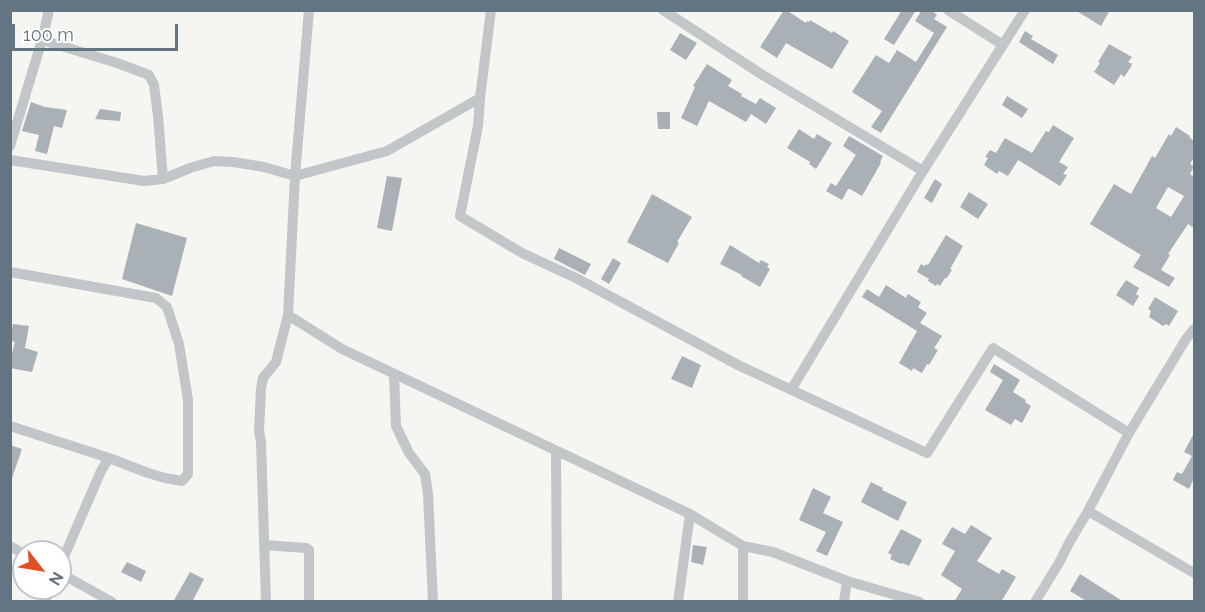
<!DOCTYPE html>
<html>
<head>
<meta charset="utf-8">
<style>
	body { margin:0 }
	#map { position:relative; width:1205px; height:612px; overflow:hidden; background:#f5f5f1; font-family:Raleway,sans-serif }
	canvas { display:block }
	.frame { position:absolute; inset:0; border:12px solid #647582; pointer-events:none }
	.north { position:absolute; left:12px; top:540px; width:60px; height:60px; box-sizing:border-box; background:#fff; border:2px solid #c1c8cd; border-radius:50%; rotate:121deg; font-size:16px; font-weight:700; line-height:24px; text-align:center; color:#647582 }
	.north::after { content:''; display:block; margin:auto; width:21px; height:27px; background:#e34d24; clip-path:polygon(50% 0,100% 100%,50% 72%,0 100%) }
	.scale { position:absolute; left:12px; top:24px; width:166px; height:27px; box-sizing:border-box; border:3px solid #647582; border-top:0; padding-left:8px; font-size:18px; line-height:21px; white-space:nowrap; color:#647582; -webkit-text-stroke:4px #fff; paint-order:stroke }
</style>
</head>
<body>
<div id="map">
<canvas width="1205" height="612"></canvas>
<div class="frame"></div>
<div class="north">N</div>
<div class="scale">100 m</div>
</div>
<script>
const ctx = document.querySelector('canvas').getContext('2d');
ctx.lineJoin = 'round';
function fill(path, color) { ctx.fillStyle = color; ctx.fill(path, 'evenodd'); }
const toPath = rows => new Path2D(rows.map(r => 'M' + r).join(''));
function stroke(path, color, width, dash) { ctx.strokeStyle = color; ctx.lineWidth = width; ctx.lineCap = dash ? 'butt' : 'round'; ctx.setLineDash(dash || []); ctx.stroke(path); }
fill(toPath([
	[784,10,786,10,806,23,807,21,809,22,810,20,832,33,833,31,849,41,832,69,786,43,777,58,760,47],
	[902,10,916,10,894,45,884,39],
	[922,10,931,10,937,15,934,19,947,27,881,133,871,127,882,111,852,92,876,55,889,63,897,50,916,62,934,33,915,21],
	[1075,10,1110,10,1101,26],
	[1025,31,1033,36,1031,39,1058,55,1053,64,1019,42],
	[680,33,697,43,686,60,670,50],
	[1109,44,1132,57,1128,62,1132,64,1131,67,1124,77,1121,74,1114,85,1094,72,1100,63,1098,62],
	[707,64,732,80,728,86,742,94,741,96,756,104,760,98,776,108,766,124,751,114,746,122,709,101,697,126,681,118,695,87,693,86],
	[1007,96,1028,109,1022,118,1002,105],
	[31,102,45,107,67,110,62,128,54,126,47,154,35,151,39,135,22,131],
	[100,109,121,112,120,121,95,119],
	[657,112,670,112,670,129,658,129],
	[1053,125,1074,138,1059,162,1068,167,1063,174,1067,175,1060,186,1018,160,1008,176,999,171,997,174,984,165,988,158,985,157,990,150,996,153,1005,138,1032,153,1046,131,1049,132],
	[1176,127,1190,136,1189,137,1194,141,1194,157,1190,164,1194,166,1190,174,1194,177,1194,228,1188,224,1168,254,1170,255,1161,270,1175,278,1169,287,1133,267,1141,255,1090,224,1114,184,1131,194,1152,156,1155,158,1169,134,1171,136],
	[1168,187,1184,196,1171,217,1156,208],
	[799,129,814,139,817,134,832,143,816,169,809,164,810,162,787,148],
	[849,136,883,156,880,162,881,163,862,196,850,189,848,189,842,200,826,191,831,183,836,186,856,155,843,146],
	[387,176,402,178,392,231,377,228],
	[935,179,942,184,932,203,924,198],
	[969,192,988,204,978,219,960,207],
	[652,194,692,217,677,242,679,243,668,263,627,242],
	[136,223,187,238,172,296,122,279],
	[946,235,963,246,950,269,952,270,946,279,945,278,940,286,937,284,936,286,928,281,929,279,917,272,921,264,925,266,926,264,928,265],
	[730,245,759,263,761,260,769,264,767,267,770,269,760,287,741,276,742,275,720,264],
	[559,248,591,264,585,275,554,259],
	[613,258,621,263,609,284,601,279],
	[1126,280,1139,288,1136,294,1139,296,1133,306,1116,295],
	[886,285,906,298,908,294,921,302,918,307,927,313,920,323,942,336,934,348,938,350,929,365,927,364,922,373,913,368,912,371,899,363,917,331,862,297,867,289,879,297],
	[1155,297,1178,311,1169,326,1166,324,1163,326,1149,317,1151,311,1148,309],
	[13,324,29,326,25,348,38,352,32,372,10,368,10,360,15,342,10,341],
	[682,356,701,365,692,388,671,379],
	[994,364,1020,380,1013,392,1026,400,1025,402,1031,406,1022,423,1015,419,1011,425,985,410,1003,380,990,372],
	[1194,433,1194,478,1189,489,1173,480,1177,472,1182,474,1192,456,1184,452],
	[10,445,22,449,12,478,10,478],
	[871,482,883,488,882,490,907,502,898,521,861,502],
	[813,488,831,497,823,513,843,522,827,556,816,551,826,532,799,520],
	[971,525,992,538,977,561,999,574,1002,569,1016,577,1001,602,954,602,962,589,941,575,955,551,942,544,952,527,965,534],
	[901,529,922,540,909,566,902,563,901,564,890,559,892,555,888,553],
	[693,545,707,547,703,565,691,562],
	[127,562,146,571,141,582,121,572],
	[190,572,204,579,192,602,173,602],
	[1080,574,1124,602,1088,602,1070,591]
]), '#aab1b6');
stroke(toPath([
	[309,10,295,176,387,151,480,98,491,10],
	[663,10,761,74,923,171],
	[948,10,1003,45],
	[42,40,117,63,149,75,154,85,158,116,163,179],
	[480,98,478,126,460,216,522,253,576,278,738,365,927,453,993,348,1129,433],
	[10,146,42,40,49,10],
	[10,160,144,181,163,179,190,168,214,161,233,162,264,167,295,176,288,315,342,349,690,514,743,546,773,552,847,581,920,602],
	[10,272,156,298,167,307,179,344,188,400,188,474,182,481,165,478,148,473,109,458,10,426],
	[394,374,396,426,409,453,425,474,428,494,433,602],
	[791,390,923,171,1025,10],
	[556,452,557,602],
	[1088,511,1194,573],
	[264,545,306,548,309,550,309,602],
	[10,546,24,554],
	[60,566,101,471,109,458],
	[60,573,112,602],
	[45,602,50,588],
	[266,602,261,442,259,431,261,389,263,378,276,362,288,315],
	[678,602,690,514],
	[743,602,743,546],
	[844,602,847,581],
	[1035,602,1059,563,1069,543,1088,511,1129,433,1186,339,1194,329]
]), '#c2c6c9', 10);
</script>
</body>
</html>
